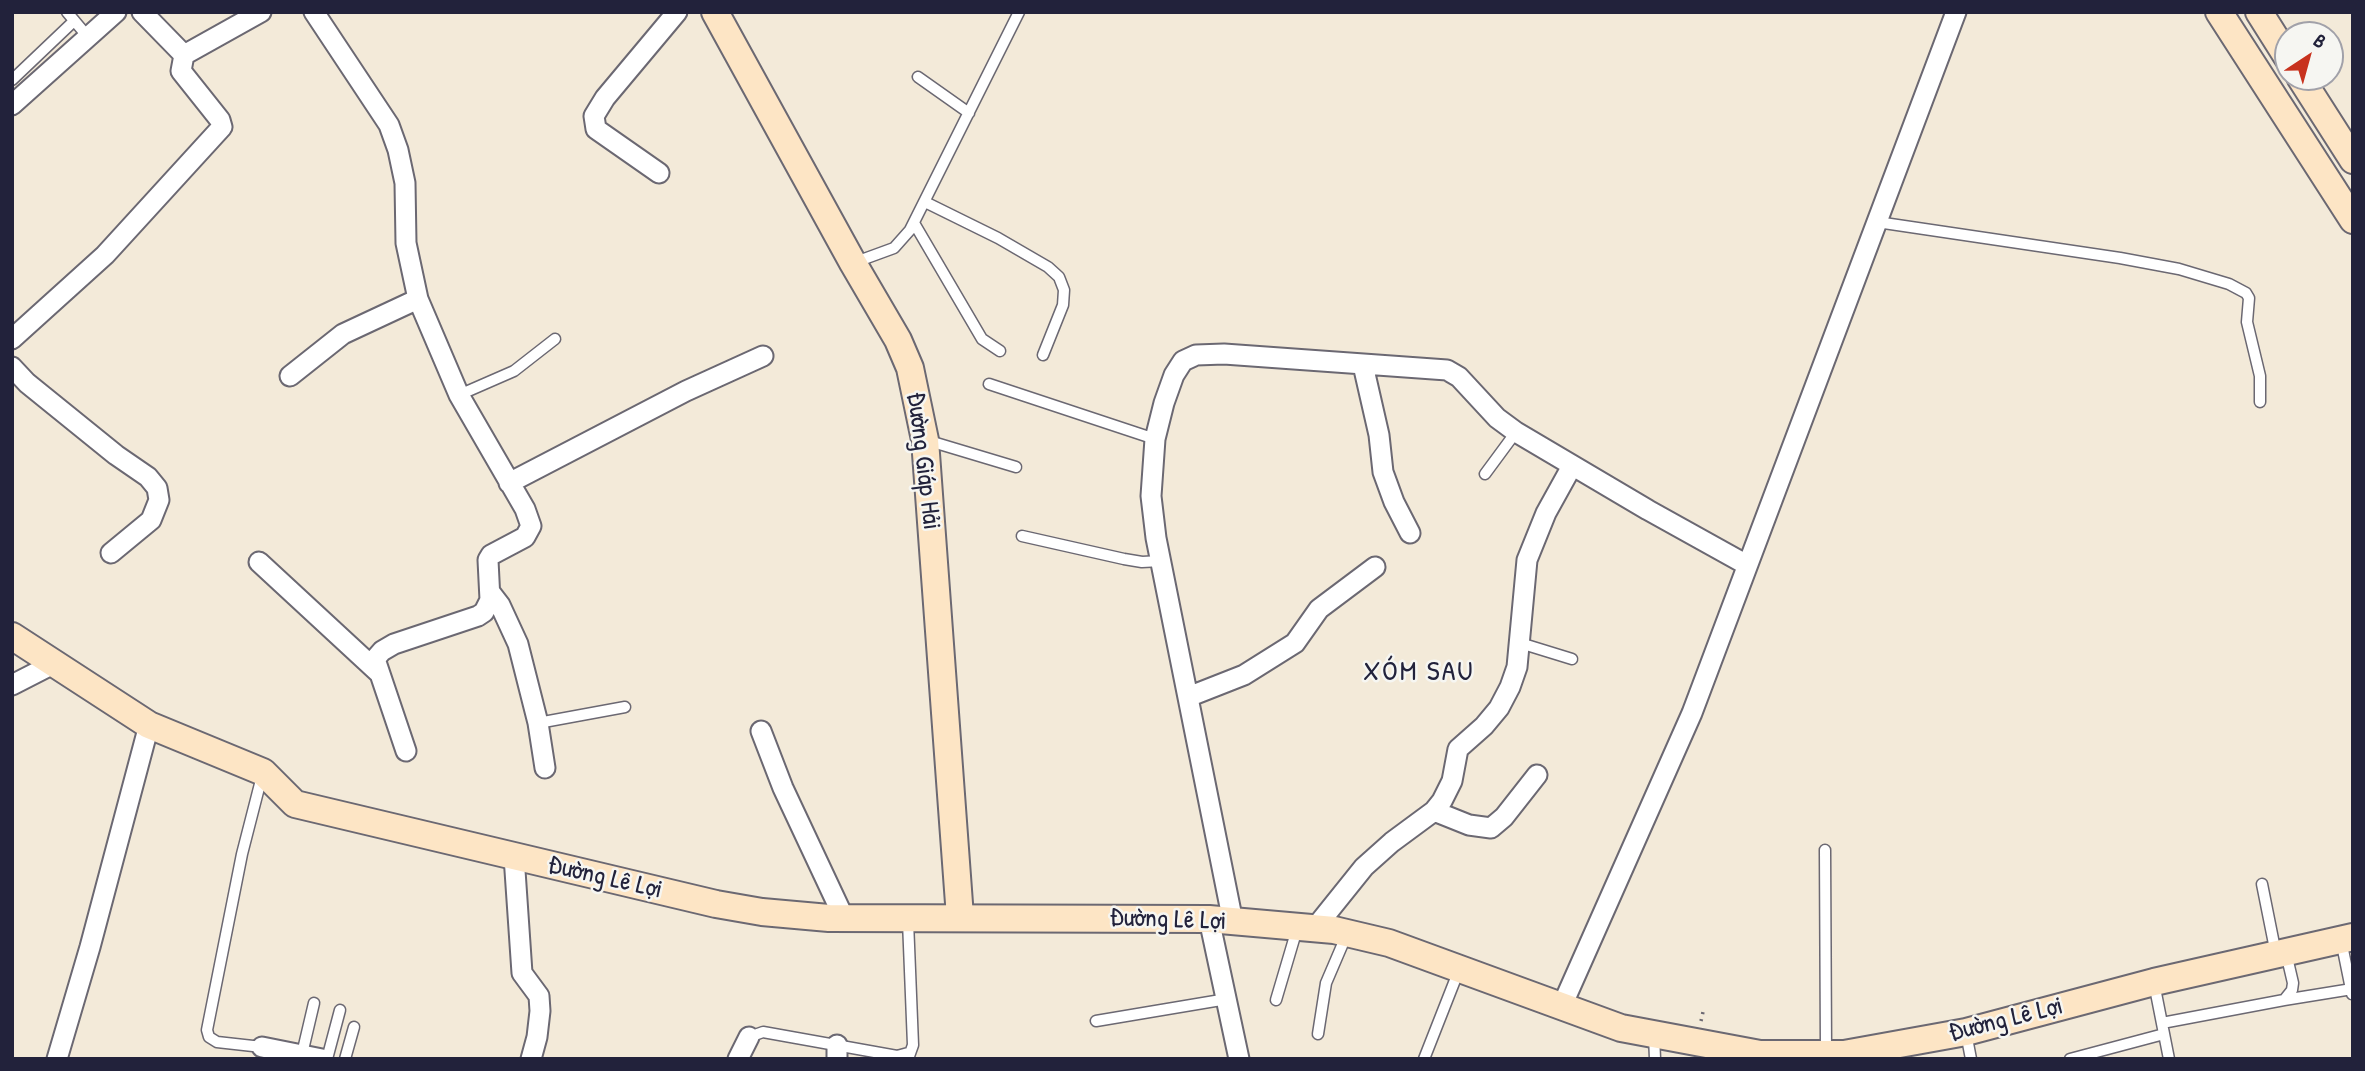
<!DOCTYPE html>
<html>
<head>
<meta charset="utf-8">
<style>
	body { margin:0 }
	#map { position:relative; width:2365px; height:1071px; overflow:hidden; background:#f3ead9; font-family:"Patrick Hand",sans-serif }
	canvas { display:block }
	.frame { position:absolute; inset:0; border:14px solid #22223b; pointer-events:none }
	.north { position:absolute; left:2274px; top:21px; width:70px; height:70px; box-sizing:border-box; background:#f6f6f2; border:2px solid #a1a1a9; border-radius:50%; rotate:36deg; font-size:19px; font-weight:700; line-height:28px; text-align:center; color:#22223b }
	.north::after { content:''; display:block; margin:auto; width:24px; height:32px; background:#c8321e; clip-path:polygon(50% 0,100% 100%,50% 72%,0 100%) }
</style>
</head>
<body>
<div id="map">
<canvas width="2365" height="1071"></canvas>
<div class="frame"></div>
<div class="north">B</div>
</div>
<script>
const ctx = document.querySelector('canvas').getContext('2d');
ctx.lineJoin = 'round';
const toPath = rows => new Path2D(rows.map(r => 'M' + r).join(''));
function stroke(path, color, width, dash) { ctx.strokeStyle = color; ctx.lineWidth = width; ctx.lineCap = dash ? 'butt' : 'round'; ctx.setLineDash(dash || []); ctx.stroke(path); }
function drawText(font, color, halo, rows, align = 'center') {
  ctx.font = font + ' "Patrick Hand",sans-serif'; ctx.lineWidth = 5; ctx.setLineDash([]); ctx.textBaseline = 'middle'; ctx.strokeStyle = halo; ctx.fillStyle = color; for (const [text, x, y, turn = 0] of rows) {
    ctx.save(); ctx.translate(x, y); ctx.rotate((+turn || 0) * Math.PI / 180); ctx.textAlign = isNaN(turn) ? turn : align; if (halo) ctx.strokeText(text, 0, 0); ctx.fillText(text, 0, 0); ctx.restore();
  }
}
const lane = toPath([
	[67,12,88,37],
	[918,77,969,113],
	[12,80,74,21],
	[925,202,998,238,1048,267,1059,277,1064,290,1063,305,1043,355],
	[1877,222,2120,258,2179,269,2229,284,2246,293,2249,298,2247,322,2260,376,2260,402],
	[914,223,982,339,1000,351],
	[853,263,894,248,910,230,1019,12],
	[989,384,1155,439],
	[459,395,514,371,555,339],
	[926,440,1016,467],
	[1485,474,1516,432],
	[1022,536,1124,559,1142,562,1161,561],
	[1520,643,1572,659],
	[538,723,625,707],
	[262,776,242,854,207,1030,209,1037,217,1042,262,1047],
	[1825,850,1826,1051],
	[2262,884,2276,954],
	[908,921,913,1045,908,1059],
	[2341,940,2352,994],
	[2154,983,2169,1059],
	[1276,1000,1297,929],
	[2284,1000,2352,989],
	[1096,1021,1227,999],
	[2162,1023,2284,1000,2292,990,2293,983,2286,953],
	[1966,1033,1971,1059],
	[1318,1034,1326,983,1347,934],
	[1654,1035,1655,1059],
	[749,1037,763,1032,897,1056,908,1053],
	[302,1054,314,1003],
	[327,1059,340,1010],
	[345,1059,354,1027],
	[1424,1059,1459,970],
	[2070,1059,2164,1034]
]);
const street = toPath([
	[142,12,184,55,261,12],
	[314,12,389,125,398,150,405,183,406,243,418,299,459,395,525,509,531,526,525,537,491,555,488,560,490,600,484,612,478,616,394,644,382,651,375,659,406,751],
	[12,105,116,12],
	[659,173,596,129,594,116,605,98,677,12],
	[12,339,105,255,222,127,220,120,181,71,184,55],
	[1363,365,1379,435,1383,472,1394,502,1410,533],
	[12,367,27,383,116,455,148,477,157,488,159,500,151,520,111,553],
	[290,376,343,334,418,299],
	[509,483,686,391,763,356],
	[259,562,378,672],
	[490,592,500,605,518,644,538,723,545,768],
	[12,685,55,663],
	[1188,697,1244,675,1295,643,1319,609,1375,567],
	[761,731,783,788,844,918],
	[1434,811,1469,825,1491,828,1504,817,1537,775],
	[514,856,522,973,539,996,540,1011,537,1037,531,1059],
	[1209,919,1239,1059],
	[1233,922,1156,538,1151,496,1155,439,1164,403,1174,375,1183,361,1196,355,1224,354,1447,370,1459,377,1497,418,1516,432,1648,510,1747,565],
	[1315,928,1364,867,1392,842,1434,811,1442,801,1452,781,1458,749,1484,726,1499,708,1510,687,1517,667,1527,560,1546,513,1572,466],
	[1561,1008,1692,713,1956,12],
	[262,1047,322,1059],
	[57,1059,90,947,149,725],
	[738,1059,749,1037],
	[837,1059,837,1045]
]);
const secondary = toPath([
	[715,12,853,263,898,340,910,368,925,440,960,917],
	[2219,12,2353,220],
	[2259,12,2288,58],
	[2300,77,2353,160],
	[12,636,149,725,263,772,295,804,716,904,762,912,829,918,1209,919,1334,930,1389,943,1621,1028,1760,1054,1844,1054,1966,1032,2154,982,2353,937]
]);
stroke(lane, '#6b6872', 13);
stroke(street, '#6b6872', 23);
stroke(secondary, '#6b6872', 30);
stroke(toPath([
	[1701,1021,1703,1012]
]), '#6b6872', 3.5, [2, 5]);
stroke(lane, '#fff', 10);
stroke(street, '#fff', 19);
stroke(secondary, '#fde5c5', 26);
drawText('26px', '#22223b', '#f6f6f2', [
	["Đường Giáp Hải",923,461,83],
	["Đường Lê Lợi",605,878,13],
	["Đường Lê Lợi",1168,920,2],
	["Đường Lê Lợi",2006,1020,-14]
]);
ctx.letterSpacing = '2px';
drawText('28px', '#22223b', '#f6f6f2', [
	["XÓM SAU",1419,673]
]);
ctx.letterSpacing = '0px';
</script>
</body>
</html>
